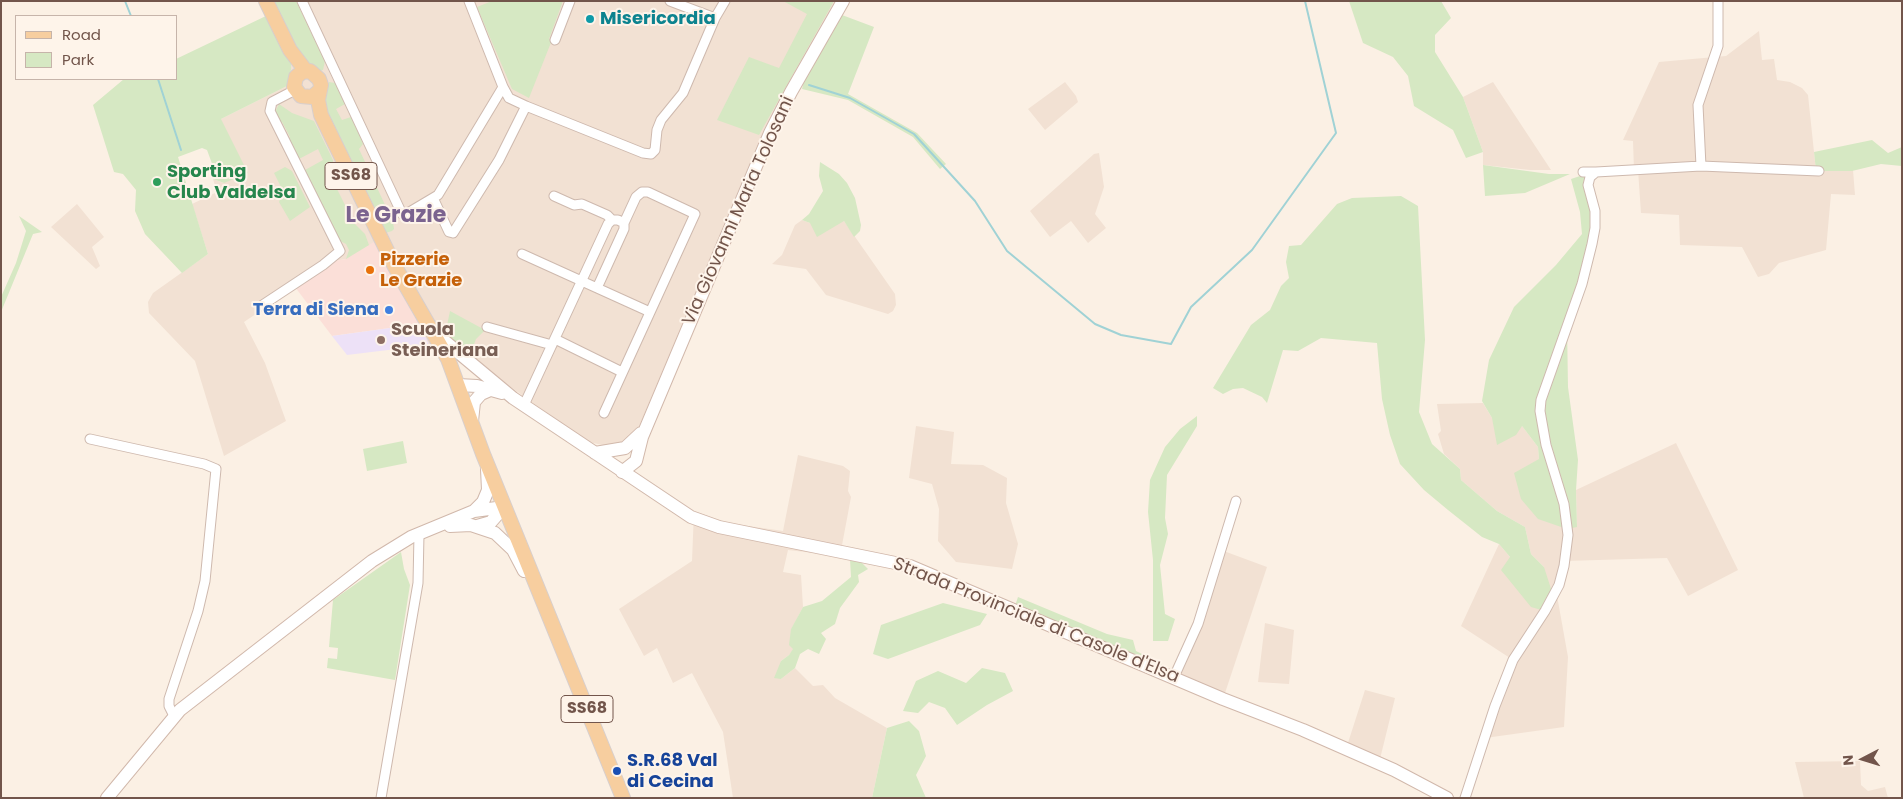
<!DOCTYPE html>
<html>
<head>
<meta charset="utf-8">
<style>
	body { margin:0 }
	#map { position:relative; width:1903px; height:799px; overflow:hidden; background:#fbf0e4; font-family:Poppins,sans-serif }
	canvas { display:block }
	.frame { position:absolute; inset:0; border:2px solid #72554b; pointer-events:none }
	.legend { position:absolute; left:15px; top:15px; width:162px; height:65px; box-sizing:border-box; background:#fef4ea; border:1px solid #c6b4aa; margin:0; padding:6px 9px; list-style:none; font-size:15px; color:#72554b }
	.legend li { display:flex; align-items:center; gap:10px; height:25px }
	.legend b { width:25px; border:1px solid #c6b4aa }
	.north { position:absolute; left:1838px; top:734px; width:50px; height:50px; -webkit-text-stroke:4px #fef4ea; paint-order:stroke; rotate:265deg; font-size:14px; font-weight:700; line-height:20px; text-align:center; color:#72554b }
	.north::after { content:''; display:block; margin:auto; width:18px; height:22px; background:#72554b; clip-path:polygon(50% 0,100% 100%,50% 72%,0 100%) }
</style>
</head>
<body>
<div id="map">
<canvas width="1903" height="799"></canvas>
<div class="frame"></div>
<ul class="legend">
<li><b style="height:6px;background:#f7ce9f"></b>Road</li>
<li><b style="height:14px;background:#d6e8c3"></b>Park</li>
</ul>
<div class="north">N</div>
</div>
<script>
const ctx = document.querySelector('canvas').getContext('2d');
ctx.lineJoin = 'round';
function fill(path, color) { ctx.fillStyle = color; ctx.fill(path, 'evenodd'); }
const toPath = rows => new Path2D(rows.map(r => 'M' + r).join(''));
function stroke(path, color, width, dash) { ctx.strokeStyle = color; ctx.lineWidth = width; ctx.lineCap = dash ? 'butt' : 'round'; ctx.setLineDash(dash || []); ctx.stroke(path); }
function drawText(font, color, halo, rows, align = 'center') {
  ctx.font = font + ' Poppins,sans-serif'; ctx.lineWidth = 4; ctx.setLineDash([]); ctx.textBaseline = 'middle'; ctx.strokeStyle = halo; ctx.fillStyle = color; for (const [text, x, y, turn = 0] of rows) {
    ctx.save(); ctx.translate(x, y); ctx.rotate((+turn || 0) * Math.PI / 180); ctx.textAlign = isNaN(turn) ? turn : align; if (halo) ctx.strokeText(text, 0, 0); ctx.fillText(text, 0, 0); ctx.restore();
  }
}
fill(toPath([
	[262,1,836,1,764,129,640,424,631,437,623,443,613,447,588,442,470,358,439,350,432,351,408,304,346,259,334,261,244,322,265,363,286,421,224,456,195,361,149,313,148,302,153,293,208,254,192,204,217,192,213,179,224,183,221,119,287,86,291,70],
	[1759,31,1762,60,1774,59,1777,80,1790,82,1802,88,1808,95,1816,171,1853,170,1855,195,1831,194,1826,250,1779,263,1769,274,1758,277,1742,247,1680,245,1679,215,1641,213,1638,170,1634,170,1633,141,1623,140,1659,62,1726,56],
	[1065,82,1076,96,1078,102,1045,130,1028,109],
	[1493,82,1551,170,1530,170,1483,165,1483,152,1463,97],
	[1099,153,1104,187,1095,214,1106,228,1088,243,1071,221,1050,237,1030,211,1094,154],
	[77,204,104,237,92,247,100,266,96,269,51,227],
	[802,220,810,223,844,221,895,294,896,305,893,311,888,314,826,295,806,269,772,264,782,255,795,225],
	[1483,403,1492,418,1522,426,1538,447,1539,459,1577,527,1576,490,1676,443,1738,570,1688,596,1667,558,1564,561,1556,590,1568,657,1564,727,1485,738,1513,660,1461,626,1499,544,1510,557,1544,567,1531,554,1525,527,1497,511,1461,480,1460,469,1444,454,1438,434,1441,431,1437,404],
	[916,426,954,432,951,464,983,465,1007,478,1006,503,1018,544,1012,569,956,562,938,541,939,509,932,484,909,478],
	[798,455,843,466,850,471,848,491,851,497,840,556,788,550,783,572,801,575,803,607,791,630,794,649,789,655,781,661,781,679,795,668,813,686,823,685,835,698,887,728,872,798,733,798,723,732,692,673,673,683,657,648,644,656,619,609,692,561,694,511,728,523,783,531],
	[1221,550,1267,567,1223,699,1174,677],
	[1265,623,1294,630,1289,684,1258,682],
	[1365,690,1395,698,1379,763,1346,749],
	[1860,761,1861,785,1868,791,1885,787,1888,798,1804,798,1795,762]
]), '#f2e1d3');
fill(toPath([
	[377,240,419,324,332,336,295,287,334,261,346,259]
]), '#fbdfd8');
fill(toPath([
	[419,324,429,345,347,355,332,336]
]), '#ede1f7');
fill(toPath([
	[272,1,296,1,325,61,323,70,320,71,306,65],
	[492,1,563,1,549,39,552,40,529,98,512,89,477,7],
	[783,1,834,1,759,135,717,120,749,57,779,68,807,14],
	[1349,1,1441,1,1451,18,1435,35,1435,52,1463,97,1483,152,1466,158,1453,130,1414,106,1408,76,1393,57,1363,43],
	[268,15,291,62,291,70,287,86,221,119,248,173,224,183,213,179,214,169,207,150,202,148,178,157,208,254,182,273,145,234,135,211,136,190,123,174,114,172,93,105,124,79,176,79,176,59],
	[842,15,874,27,848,94,917,133,946,164,940,169,913,137,848,100,802,89,804,81],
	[329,82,335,83,345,104,336,109,342,120,351,117,362,141,363,144,359,149,393,222,394,229,392,231,385,233,323,106],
	[279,104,292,113,314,121,333,160,334,183,354,223,365,234,369,245,346,259,349,250,346,244,338,240,300,166,302,165,305,170,323,160,318,149,299,159,287,139,290,137,282,122,280,122,275,112],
	[1872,140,1888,153,1902,147,1902,166,1881,164,1852,171,1816,171,1814,152],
	[820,162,839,174,847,183,855,198,861,225,860,231,854,237,844,221,817,237,810,223,802,220,809,214,823,191,819,176],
	[1483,165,1549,174,1570,174,1525,193,1485,196],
	[285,167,292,171,310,207,290,221,279,202,283,191,274,173],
	[1583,175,1590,177,1595,228,1567,325,1568,387,1578,460,1576,490,1577,527,1567,529,1538,519,1521,499,1514,473,1539,459,1538,447,1522,426,1516,435,1497,445,1492,418,1482,401,1489,360,1514,307,1556,265,1582,234,1580,212,1571,179],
	[1401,196,1418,206,1425,340,1419,412,1432,444,1460,469,1461,480,1497,511,1525,527,1531,554,1544,567,1553,595,1545,611,1531,607,1501,570,1510,557,1499,544,1482,537,1448,510,1424,490,1400,464,1390,435,1382,399,1377,343,1321,338,1298,351,1283,350,1267,403,1262,397,1243,388,1233,389,1223,394,1213,388,1251,325,1270,310,1281,286,1289,278,1286,262,1289,246,1301,245,1337,204,1352,198],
	[19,216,42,232,33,234,1,312,1,297,16,263,26,231],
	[450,311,485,330,476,339,470,355,445,335],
	[1197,416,1197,426,1167,475,1165,518,1168,534,1160,565,1165,614,1175,619,1168,641,1153,641,1153,560,1148,512,1150,480,1165,447,1180,429],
	[403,441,407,463,367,471,363,449],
	[401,552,404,569,410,585,395,680,327,668,328,658,337,659,338,648,329,647,333,600],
	[850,559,860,561,868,569,858,575,859,582,840,608,835,624,821,633,826,639,819,654,808,649,800,654,795,668,781,679,774,678,781,661,789,655,793,649,789,645,791,629,803,607,822,601,851,577],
	[1018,597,1107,634,1133,640,1136,651,1162,664,1160,668,1015,606],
	[943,603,987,614,980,625,888,659,873,654,881,625],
	[982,668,1005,673,1013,691,987,705,957,725,945,708,929,702,918,713,903,711,916,681,938,671,966,683],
	[909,721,919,731,926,756,916,775,926,798,872,798,887,728]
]), '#d6e8c3');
stroke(toPath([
	[125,1,131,16],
	[158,79,181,150],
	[809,85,850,98,914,134,975,201,1007,251,1095,324,1121,335,1171,344,1191,307,1252,250,1336,133,1305,1]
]), '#a0d2d5', 2);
const street = toPath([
	[302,1,402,214,406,214,438,195,503,87,469,1],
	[670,1,715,18],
	[715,18,725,1],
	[555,40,570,1],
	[503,87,509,98,526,106,643,153,651,154,655,150,657,130,661,120,683,93,715,18],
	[1701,166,1698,105,1718,46,1718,1],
	[1583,172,1596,172],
	[554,196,574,205,582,204,607,215,612,220],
	[434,200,449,232,453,233,499,160,526,106],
	[522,254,650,312],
	[261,306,323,265,340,251,270,111,272,102,295,90],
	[487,327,552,345],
	[555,339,622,372],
	[524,405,608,224,612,220,618,220,624,223,624,229,597,288],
	[604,413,695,214,648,192,642,192,636,197,624,223],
	[90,439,204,464,216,469,205,581,198,611,169,699,169,706,174,716],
	[1174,677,1198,624,1236,501],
	[381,798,418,583,419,534],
	[1465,798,1495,706,1513,660,1545,611,1559,585,1564,566,1568,535,1564,504,1546,445,1540,411,1541,400,1582,284,1592,244,1595,228,1595,211,1588,185,1590,177,1596,172,1701,166,1819,171]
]);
const secondary = toPath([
	[435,333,513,398,691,517,719,527,910,566,1223,699,1303,730,1394,770,1447,798],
	[458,385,477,386,502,393],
	[472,421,474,402,481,394,490,390],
	[595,453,625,448,641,433],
	[622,472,636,461,642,437,770,133,791,92,843,1],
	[474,511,483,502,488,490,487,469],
	[450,526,471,525,495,533,513,550,524,571],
	[477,526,491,522,504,507],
	[107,798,180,710,372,561,411,537,474,511,504,507]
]);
const primary = toPath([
	[266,1,290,50,306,71],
	[319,91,312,97,301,96,294,87,296,77,302,72,310,71,319,79,321,85,318,100,321,115,394,265,448,359,483,454,623,798]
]);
stroke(street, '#ceb9ae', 11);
stroke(secondary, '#d1b8ab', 14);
stroke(primary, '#d8cfcd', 16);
stroke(street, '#fff', 9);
stroke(secondary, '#fff', 12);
stroke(primary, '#f7ce9f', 14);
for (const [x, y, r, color] of [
	[590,19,5,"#0f9aa8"],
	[157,182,5,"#2e9e5b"],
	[370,270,5,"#e8710a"],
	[389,310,5,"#3f7fe0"],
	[381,340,5,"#8d6e63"],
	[617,771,5,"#1a4fb4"]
]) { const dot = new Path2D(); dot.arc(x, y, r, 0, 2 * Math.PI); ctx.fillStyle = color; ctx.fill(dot); stroke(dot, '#fef4ea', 2); }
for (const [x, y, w] of [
	[351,176,52],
	[587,709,52]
]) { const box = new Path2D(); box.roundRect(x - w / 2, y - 13.5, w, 27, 4); ctx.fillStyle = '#fef4ea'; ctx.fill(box); stroke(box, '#72554b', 1); }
drawText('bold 16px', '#72554b', null, [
	["SS68",351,176],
	["SS68",587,709]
]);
drawText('bold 18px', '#0d838f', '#fef4ea', [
	["Misericordia",600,19]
], 'left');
drawText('bold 18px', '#27864d', '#fef4ea', [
	["Sporting",167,172],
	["Club Valdelsa",167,193]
], 'left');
drawText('18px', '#72554b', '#fef4ea', [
	["Via Giovanni Maria Tolosani",739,211,-66],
	["Strada Provinciale di Casole d'Elsa",1036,621,22]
]);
drawText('bold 18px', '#c56008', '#fef4ea', [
	["Pizzerie",380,260],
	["Le Grazie",380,281]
], 'left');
drawText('bold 18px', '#366cbe', '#fef4ea', [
	["Terra di Siena",379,310]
], 'right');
drawText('bold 18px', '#785e54', '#fef4ea', [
	["Scuola",391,330],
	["Steineriana",391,351]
], 'left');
drawText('bold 18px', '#164399', '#fef4ea', [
	["S.R.68 Val",627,761],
	["di Cecina",627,782]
], 'left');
drawText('bold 22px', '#7b638f', '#fef4ea', [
	["Le Grazie",396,216]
]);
</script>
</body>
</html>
